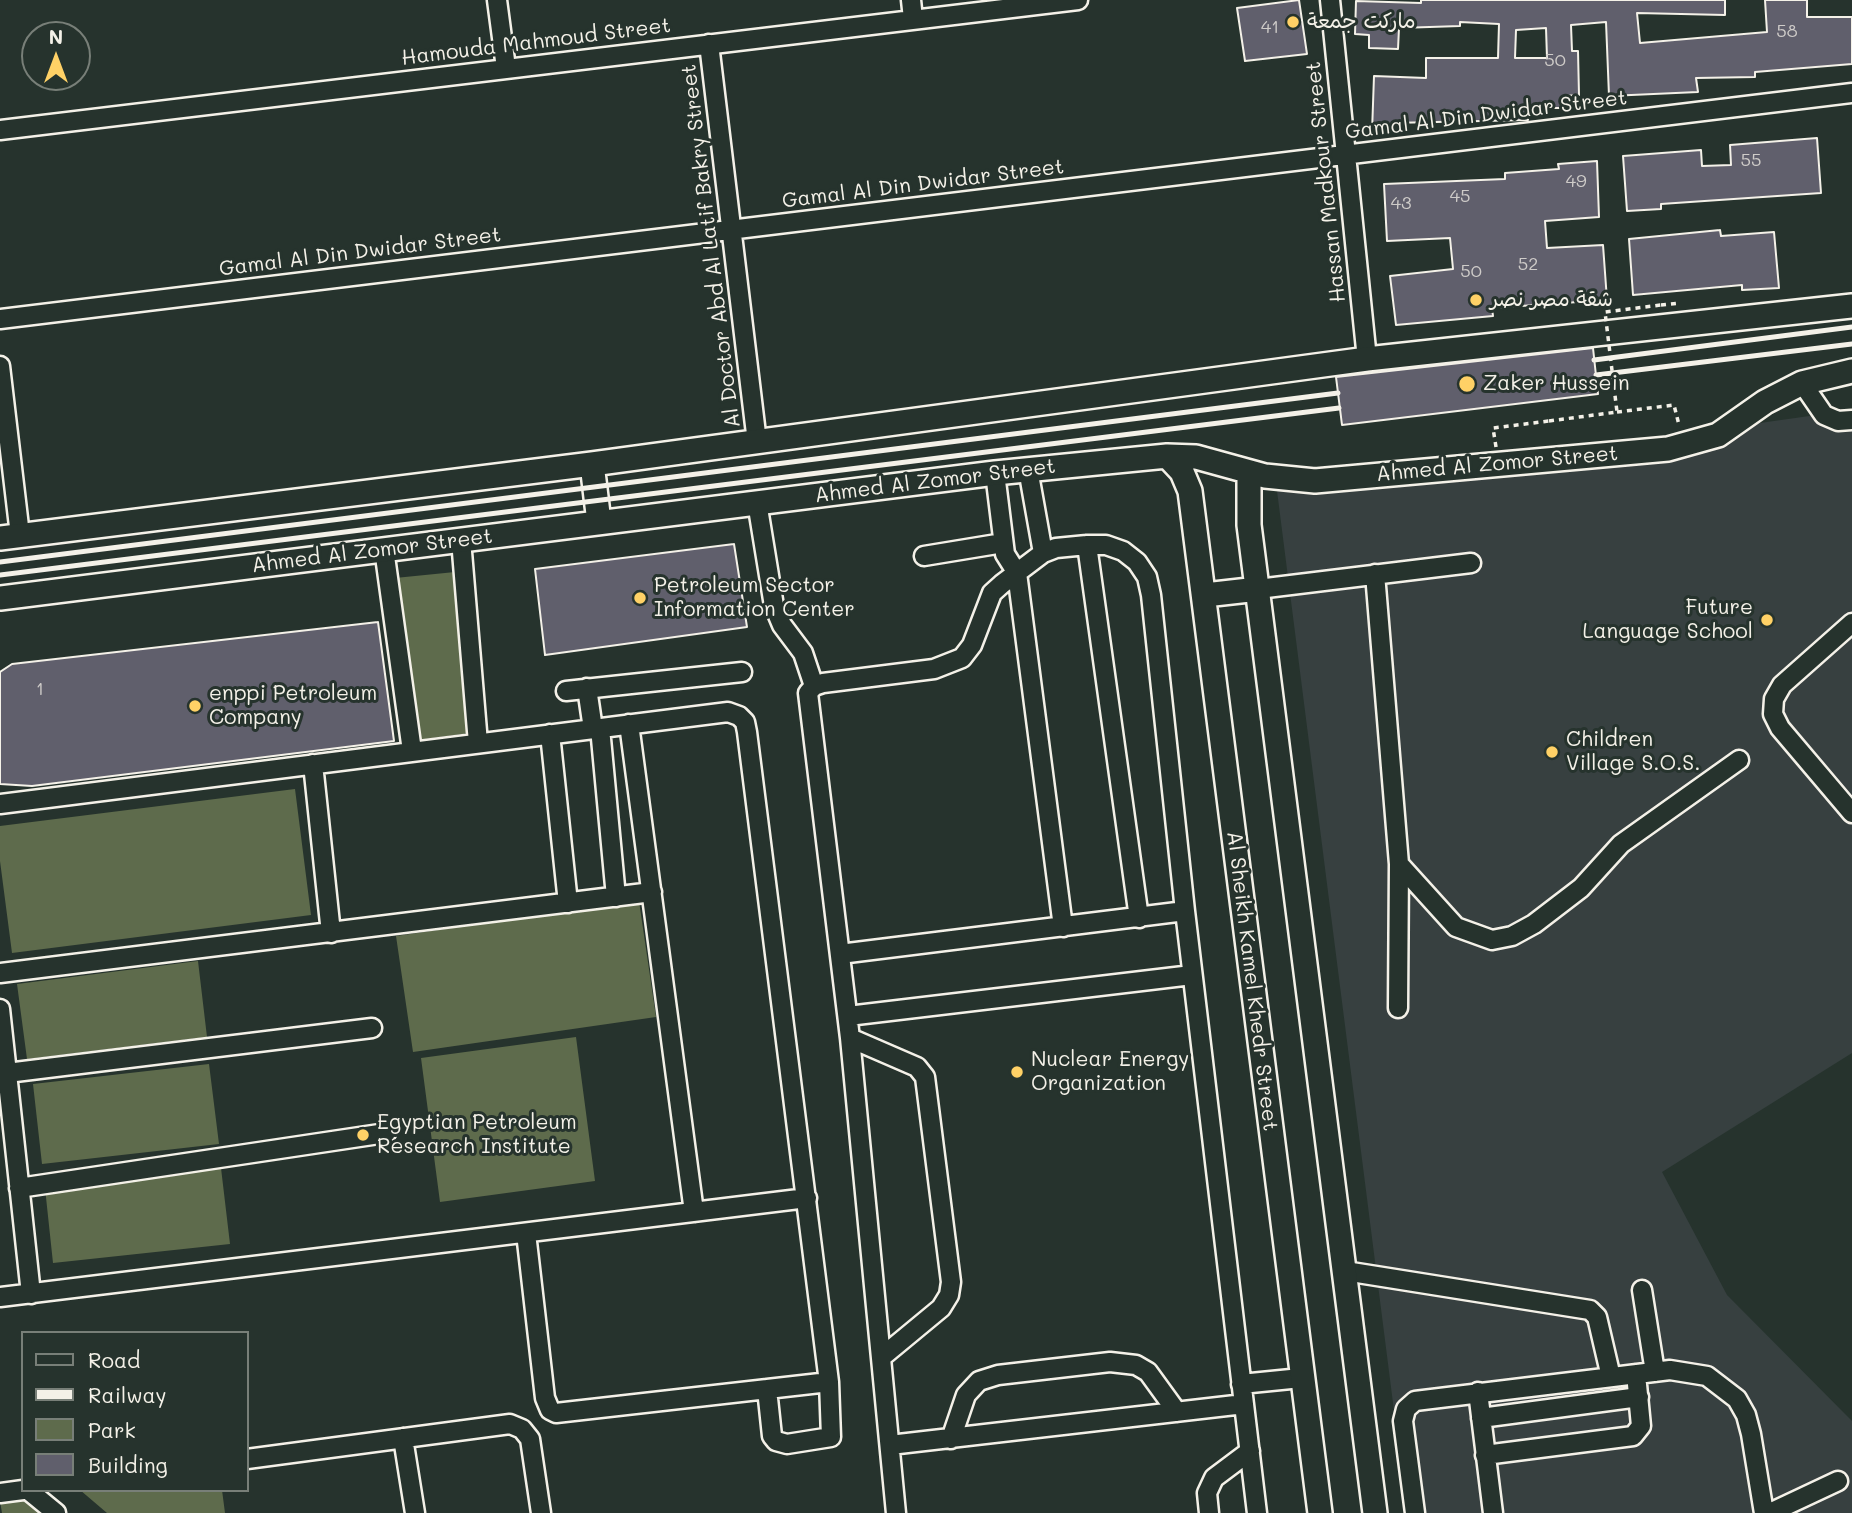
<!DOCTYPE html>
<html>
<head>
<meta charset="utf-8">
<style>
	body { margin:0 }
	#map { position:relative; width:1852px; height:1513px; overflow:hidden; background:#26332d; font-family:Mali,sans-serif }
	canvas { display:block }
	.legend { position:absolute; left:21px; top:1331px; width:228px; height:161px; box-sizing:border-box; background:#26332d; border:2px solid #787f78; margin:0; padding:9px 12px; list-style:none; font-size:21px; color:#f4f1e8 }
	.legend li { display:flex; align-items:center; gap:14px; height:35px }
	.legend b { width:35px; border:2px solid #787f78 }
	.north { position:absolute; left:21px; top:21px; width:70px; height:70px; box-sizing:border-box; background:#26332d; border:2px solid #787f78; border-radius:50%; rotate:0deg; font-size:19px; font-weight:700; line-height:28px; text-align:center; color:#f4f1e8 }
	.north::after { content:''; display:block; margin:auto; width:24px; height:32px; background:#ffd166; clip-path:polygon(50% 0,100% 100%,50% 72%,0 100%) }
</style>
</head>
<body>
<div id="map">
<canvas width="1852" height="1513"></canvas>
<ul class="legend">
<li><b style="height:9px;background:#26332d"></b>Road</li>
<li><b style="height:9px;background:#f4f1e8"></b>Railway</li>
<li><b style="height:19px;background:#5e6b4c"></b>Park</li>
<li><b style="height:19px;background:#605f6c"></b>Building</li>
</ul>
<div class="north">N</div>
</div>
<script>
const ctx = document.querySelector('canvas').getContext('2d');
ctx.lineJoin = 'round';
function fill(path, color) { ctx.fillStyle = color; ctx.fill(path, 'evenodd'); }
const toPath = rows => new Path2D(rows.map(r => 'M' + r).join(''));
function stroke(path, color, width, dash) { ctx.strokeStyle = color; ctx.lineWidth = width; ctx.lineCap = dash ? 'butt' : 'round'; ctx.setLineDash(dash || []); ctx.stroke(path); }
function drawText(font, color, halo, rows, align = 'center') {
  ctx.font = font + ' Mali,"Playpen Sans Arabic",sans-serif'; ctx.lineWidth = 6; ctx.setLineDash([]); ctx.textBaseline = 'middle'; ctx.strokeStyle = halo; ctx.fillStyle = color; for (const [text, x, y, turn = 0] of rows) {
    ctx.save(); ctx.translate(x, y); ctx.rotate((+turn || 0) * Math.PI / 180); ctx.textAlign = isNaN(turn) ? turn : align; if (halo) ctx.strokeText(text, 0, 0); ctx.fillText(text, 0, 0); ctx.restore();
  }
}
fill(toPath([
	[1852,410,1852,1053,1662,1172,1727,1295,1852,1421,1852,1513,1407,1513,1275,475,1604,445]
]), '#374040');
fill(toPath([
	[455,572,470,733,418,740,395,578],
	[295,789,311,915,12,953,0,861,0,826],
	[639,901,656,1017,413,1052,396,936],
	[198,961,207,1037,27,1059,17,984],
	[576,1037,595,1181,440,1202,421,1058],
	[209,1064,219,1144,42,1164,33,1084],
	[221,1168,230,1244,53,1263,45,1188],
	[80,1490,222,1490,225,1513,107,1513],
	[24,1493,49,1513,2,1513,0,1501]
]), '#5e6b4c');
const building = toPath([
	[1299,0,1307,54,1245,61,1237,8,1299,0],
	[1421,0,1725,0,1725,15,1637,13,1640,43,1767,32,1765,0,1807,0,1807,17,1852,17,1852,64,1755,72,1755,77,1696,78,1698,92,1609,96,1606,22,1571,25,1572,51,1578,51,1579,95,1563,96,1563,108,1528,108,1528,120,1390,123,1389,133,1372,132,1374,76,1426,78,1426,58,1498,58,1499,24,1460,22,1460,26,1399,28,1398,49,1369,48,1369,35,1355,34,1356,1,1421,3,1421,0],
	[1546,28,1547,58,1515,58,1516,30,1546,28],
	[1817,138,1821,193,1661,204,1661,209,1627,211,1623,156,1701,150,1702,166,1731,165,1730,145,1817,138],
	[1597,161,1599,217,1545,221,1547,248,1603,245,1607,300,1492,308,1493,316,1396,325,1390,276,1453,269,1450,238,1387,241,1384,184,1505,179,1505,173,1559,169,1558,164,1597,161],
	[1720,230,1721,236,1774,232,1779,288,1742,290,1742,285,1633,295,1629,239,1720,230],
	[1593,348,1598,394,1342,425,1336,377,1593,348],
	[734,544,747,627,545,655,535,569,734,544],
	[378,622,394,741,32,786,0,784,0,672,12,664,378,622]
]);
fill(building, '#605f6c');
stroke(building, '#f4f1e8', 2);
const minor = toPath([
	[497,0,506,68],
	[911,0,913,19],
	[1330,0,1367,359],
	[709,44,757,442],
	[0,130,1078,0],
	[0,319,1852,93],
	[0,366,20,535],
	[1802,383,1824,415,1838,421,1852,420],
	[1028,469,1043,553],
	[995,473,1005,554,1017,573,1063,927],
	[757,502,774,606,782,625,803,653,814,686],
	[461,540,478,743],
	[1087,545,1139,918],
	[384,549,412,751],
	[924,556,1003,543],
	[1375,574,1399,864,1398,1008],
	[1258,589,1471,563],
	[1852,623,1782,685,1774,699,1773,714,1780,728,1852,813],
	[587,688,593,729],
	[566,691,742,672],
	[629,724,694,1212],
	[600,728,616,897],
	[550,734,568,903],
	[313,764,331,933],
	[0,804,728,712,739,716,745,722,747,732,829,1382,831,1437,787,1444,776,1441,772,1436,767,1389],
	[1399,864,1456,927,1492,940,1512,936,1534,924,1581,888,1621,844,1739,760],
	[840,954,1185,911],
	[0,973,652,892],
	[0,1009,31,1294],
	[848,1016,1192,975],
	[850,1038,917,1067,925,1077,951,1282,949,1295,941,1308,883,1356],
	[7,1073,372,1028],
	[19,1188,386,1133],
	[526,1233,545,1398,550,1410,556,1413,829,1382],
	[1345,1271,1590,1310,1597,1317,1611,1377],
	[1642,1290,1655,1372],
	[0,1297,807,1198],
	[1241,1384,1301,1378],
	[1478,1392,1493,1513],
	[1481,1418,1639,1397],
	[403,1438,415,1513],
	[951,1439,966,1395,979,1381,998,1375,1110,1362,1136,1365,1148,1372,1177,1412],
	[890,1445,1244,1404],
	[1485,1455,1633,1436,1641,1426,1636,1374],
	[247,1459,510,1424,522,1429,530,1439,541,1513],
	[28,1490,56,1513],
	[0,1493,23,1490],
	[896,1513,850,1038,808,693,814,686,823,683,934,669,962,658,972,645,992,593,1002,584,1043,553,1056,548,1087,545,1106,545,1123,551,1137,562,1147,577,1151,595,1185,911,1257,1513],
	[1209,1513,1207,1493,1214,1478,1250,1451],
	[1415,1513,1403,1421,1406,1409,1415,1401,1670,1370,1707,1376,1737,1399,1746,1415,1751,1434,1764,1513],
	[1770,1513,1838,1481]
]);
const major = toPath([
	[1167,456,1182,472,1190,491,1320,1513],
	[592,464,599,522],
	[1249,472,1249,525,1375,1513],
	[0,538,592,464,1367,359,1852,306],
	[1205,595,1258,589],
	[0,598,995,473,1167,456,1196,457,1265,476,1315,481,1668,449,1718,435,1765,402,1802,383,1852,371]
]);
stroke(minor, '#f4f1e8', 23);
stroke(major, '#f4f1e8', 28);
stroke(toPath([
	[1661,305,1680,303],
	[1617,412,1674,405,1679,425],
	[1496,447,1493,428,1549,421]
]), '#f4f1e8', 3.5, [5, 5]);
stroke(minor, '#26332d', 18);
stroke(major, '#26332d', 23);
stroke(toPath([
	[1594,360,1852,327],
	[1596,375,1852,344],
	[0,562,1338,393],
	[0,575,1339,408]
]), '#f4f1e8', 5);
stroke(toPath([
	[1549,421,1617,412,1605,312,1661,305]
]), '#f4f1e8', 3.5, [5, 5]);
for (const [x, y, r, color] of [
	[1293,22,7,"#ffd166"],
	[1476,300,7,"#ffd166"],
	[1467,384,9,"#ffd166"],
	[640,598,7,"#ffd166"],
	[1767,620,7,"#ffd166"],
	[195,706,7,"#ffd166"],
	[1552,752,7,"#ffd166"],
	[1017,1072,7,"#ffd166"],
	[363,1135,7,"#ffd166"]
]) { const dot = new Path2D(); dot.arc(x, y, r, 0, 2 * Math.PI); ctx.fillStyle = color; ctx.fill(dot); stroke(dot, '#26332d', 2.5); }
drawText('18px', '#cfccc9', null, [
	["41",1270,27],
	["58",1787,31],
	["50",1555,60],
	["55",1751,160],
	["49",1576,181],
	["45",1460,196],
	["43",1401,203],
	["52",1528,264],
	["50",1471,271],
	["1",40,689]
]);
drawText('21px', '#f4f1e8', '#26332d', [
	["ماركت جمعة",1307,22],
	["شقة مصر نصر",1490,300],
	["Zaker Hussein",1483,384],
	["Petroleum Sector",654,586],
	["Information Center",654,610],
	["Future",1753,608,"right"],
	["Language School",1753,632,"right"],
	["enppi Petroleum",209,694],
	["Company",209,718],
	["Children",1566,740],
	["Village S.O.S.",1566,764],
	["Nuclear Energy",1031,1060],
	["Organization",1031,1084],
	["Egyptian Petroleum",377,1123],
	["Research Institute",377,1147]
], 'left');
drawText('21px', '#f4f1e8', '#26332d', [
	["Hamouda Mahmoud Street",536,42,-7],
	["Gamal Al Din Dwidar Street",1486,115,-7],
	["Hassan Madkour Street",1326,182,-96],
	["Gamal Al Din Dwidar Street",923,184,-7],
	["Al Doctor Abd Al Latif Bakry Street",711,246,-97],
	["Gamal Al Din Dwidar Street",360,252,-7],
	["Ahmed Al Zomor Street",1497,464,-5],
	["Ahmed Al Zomor Street",935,481,-7],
	["Ahmed Al Zomor Street",372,551,-7],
	["Al Sheikh Kamel Khedr Street",1252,981,83]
]);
</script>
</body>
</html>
